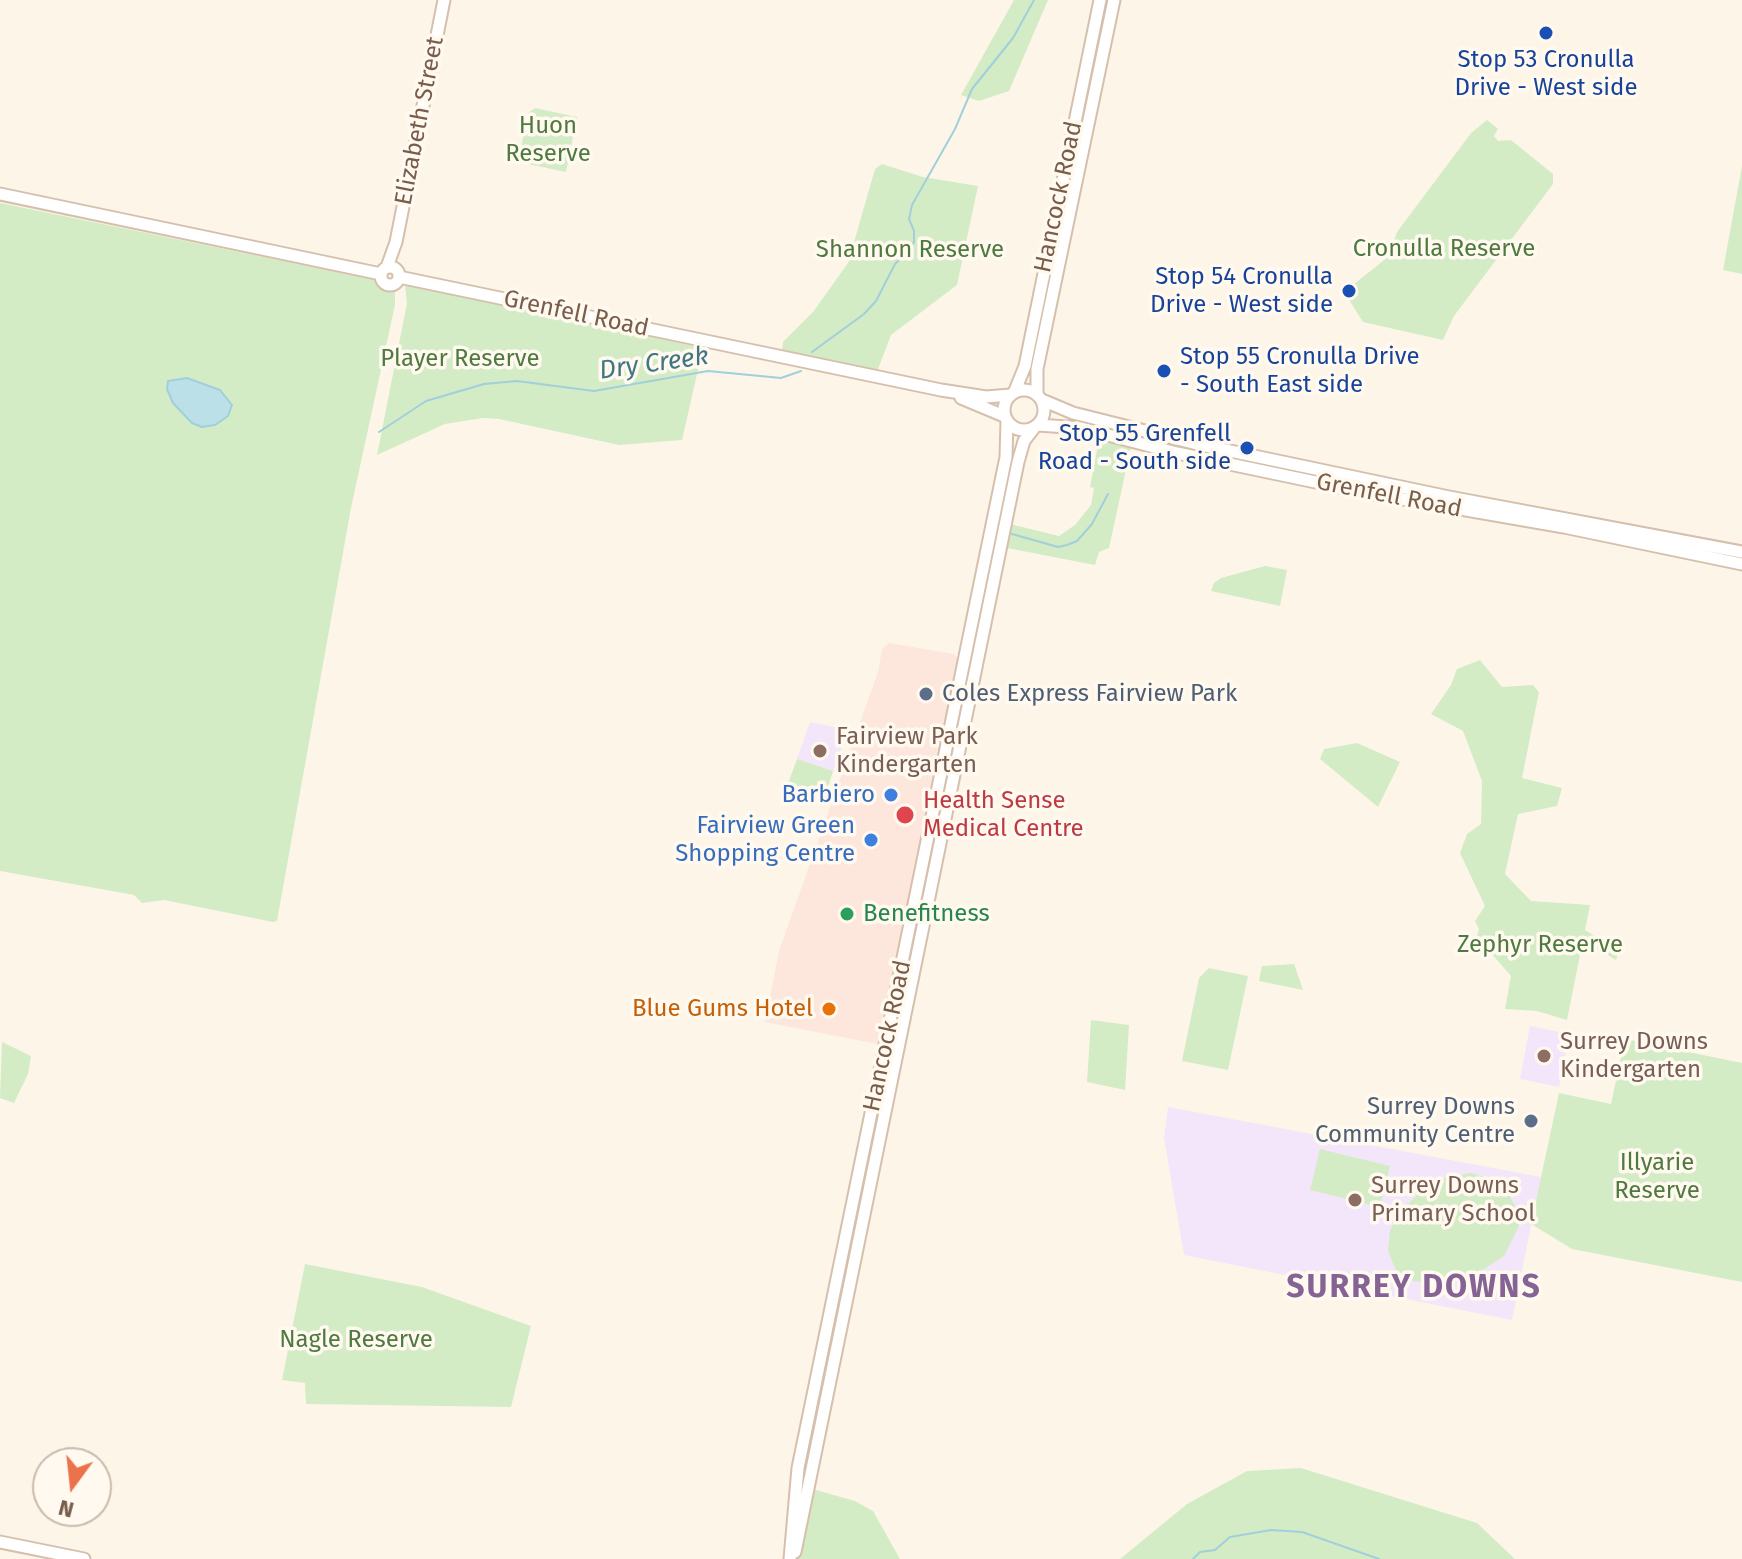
<!DOCTYPE html>
<html>
<head>
<meta charset="utf-8">
<style>
	body { margin:0 }
	#map { position:relative; width:1742px; height:1559px; overflow:hidden; background:#fdf6e8; font-family:"Fira Sans",sans-serif }
	canvas { display:block }
	.north { position:absolute; left:32px; top:1447px; width:80px; height:80px; box-sizing:border-box; background:#fff9ef; border:2px solid #c9bbad; border-radius:50%; rotate:195deg; font-size:22px; font-weight:700; line-height:32px; text-align:center; color:#795d4b }
	.north::after { content:''; display:block; margin:auto; width:28px; height:36px; background:#ea734b; clip-path:polygon(50% 0,100% 100%,50% 72%,0 100%) }
</style>
</head>
<body>
<div id="map">
<canvas width="1742" height="1559"></canvas>
<div class="north">N</div>
</div>
<script>
const ctx = document.querySelector('canvas').getContext('2d');
ctx.lineJoin = 'round';
function fill(path, color) { ctx.fillStyle = color; ctx.fill(path, 'evenodd'); }
const toPath = rows => new Path2D(rows.map(r => 'M' + r).join(''));
function stroke(path, color, width, dash) { ctx.strokeStyle = color; ctx.lineWidth = width; ctx.lineCap = dash ? 'butt' : 'round'; ctx.setLineDash(dash || []); ctx.stroke(path); }
function drawText(font, color, halo, rows, align = 'center') {
  ctx.font = font + ' "Fira Sans",sans-serif'; ctx.lineWidth = 7; ctx.setLineDash([]); ctx.textBaseline = 'middle'; ctx.strokeStyle = halo; ctx.fillStyle = color; for (const [text, x, y, turn = 0] of rows) {
    ctx.save(); ctx.translate(x, y); ctx.rotate((+turn || 0) * Math.PI / 180); ctx.textAlign = isNaN(turn) ? turn : align; if (halo) ctx.strokeText(text, 0, 0); ctx.fillText(text, 0, 0); ctx.restore();
  }
}
fill(toPath([
	[889,643,954,654,959,660,882,1045,765,1022,779,951,878,672,882,649]
]), '#fde7dc');
fill(toPath([
	[810,722,848,730,833,771,797,759],
	[1530,1026,1569,1034,1559,1087,1520,1079],
	[1168,1107,1541,1177,1512,1320,1184,1255,1164,1138]
]), '#f3e5fa');
fill(toPath([
	[1014,0,1048,0,1009,91,979,101,961,95],
	[535,108,577,117,566,172,518,162,528,113],
	[1487,120,1498,129,1494,136,1498,141,1511,140,1553,174,1553,184,1454,316,1443,340,1363,322,1344,292,1388,257,1397,232,1471,133],
	[882,164,923,177,978,186,957,285,891,335,878,369,871,371,782,352,783,342,813,312,848,263,875,169],
	[1742,166,1742,274,1723,270],
	[0,203,376,280,395,288,395,305,351,508,277,921,273,922,164,900,142,903,134,895,0,871],
	[405,285,703,348,682,440,619,445,499,419,483,418,445,424,377,455,407,303],
	[1100,434,1132,442,1109,548,1099,552,1095,565,1002,547,1006,523,1059,536,1075,525,1091,505,1094,488,1090,487],
	[1265,566,1287,570,1280,606,1211,591,1214,583,1221,578],
	[1480,660,1502,687,1533,685,1539,692,1522,778,1562,788,1557,806,1518,814,1505,874,1531,901,1590,905,1585,930,1619,950,1616,960,1583,940,1567,1020,1537,1011,1505,1009,1511,976,1477,937,1479,929,1475,921,1485,906,1460,853,1467,834,1481,824,1482,781,1463,731,1431,714,1451,685,1457,669],
	[1357,743,1400,762,1378,807,1320,759,1324,749],
	[797,759,833,771,825,797,786,789],
	[1294,964,1303,990,1259,981,1262,966],
	[1209,968,1248,976,1228,1070,1182,1061,1199,978],
	[1091,1020,1129,1025,1125,1090,1087,1082],
	[1625,1039,1742,1063,1742,1282,1572,1249,1531,1224,1559,1093,1611,1104],
	[2,1042,31,1056,28,1074,14,1103,0,1098],
	[1320,1149,1390,1166,1380,1207,1310,1190],
	[1471,1173,1494,1180,1508,1193,1517,1210,1519,1226,1504,1256,1469,1279,1448,1285,1414,1281,1396,1270,1388,1251,1390,1231,1398,1214,1432,1180],
	[305,1264,422,1287,531,1326,511,1407,306,1404,305,1383,282,1380],
	[1301,1468,1477,1523,1515,1559,1120,1559,1187,1504,1247,1471],
	[809,1488,855,1501,873,1511,900,1559,797,1559]
]), '#d4ecc6');
const water = toPath([
	[187,378,220,390,232,405,228,416,215,425,202,427,192,423,173,403,167,389,168,381,187,378]
]);
fill(water, '#bbe0e8');
stroke(water, '#a1cfda', 2);
stroke(toPath([
	[812,352,864,314,876,301,895,264,909,251,914,242,914,231,909,219,912,205,955,129,972,89,1013,38,1034,0],
	[379,432,426,401,484,384,517,381,594,391,708,371,781,378,801,371],
	[1012,534,1058,547,1067,545,1077,541,1092,524,1108,494],
	[1193,1559,1200,1552,1215,1550,1230,1537,1271,1530,1302,1532,1379,1559]
]), '#a1cfda', 2);
const secondary = toPath([
	[0,194,381,274],
	[387,267,396,242,444,0],
	'381 276a9 9 0 1 1 18 0a9 9 0 1 1-18 0Z',
	[399,277,941,390,986,397,1010,395],
	'1004 410a20 20 0 1 1 40 0a20 20 0 1 1-40 0Z',
	[1014,393,1025,366,1100,0],
	[1037,394,1037,369,1114,0],
	[961,398,1004,416],
	[1042,400,1073,413,1197,444,1449,497,1742,552],
	[1038,425,1081,428,1177,453,1368,493,1564,527,1742,564],
	[0,1542,84,1559],
	[795,1552,1018,462,1024,441,1034,428],
	[790,1559,798,1468,1006,457,1007,420]
]);
stroke(secondary, '#d6c0ad', 15);
stroke(secondary, '#fff', 11);
for (const [x, y, r, color] of [
	[1546,33,8,"#1a4fb4"],
	[1349,291,8,"#1a4fb4"],
	[1164,371,8,"#1a4fb4"],
	[1247,448,8,"#1a4fb4"],
	[926,694,8,"#5c6f8a"],
	[820,751,8,"#8d6e63"],
	[891,795,8,"#3f7fe0"],
	[905,815,10,"#e0444e"],
	[871,840,8,"#3f7fe0"],
	[847,914,8,"#2e9e5b"],
	[829,1009,8,"#e8710a"],
	[1544,1056,8,"#8d6e63"],
	[1531,1121,8,"#5c6f8a"],
	[1355,1200,8,"#8d6e63"]
]) { const dot = new Path2D(); dot.arc(x, y, r, 0, 2 * Math.PI); ctx.fillStyle = color; ctx.fill(dot); stroke(dot, '#fff9ef', 3); }
drawText('24px', '#164399', '#fff9ef', [
	["Stop 53 Cronulla",1546,60,"center"],
	["Drive - West side",1546,88,"center"],
	["Stop 54 Cronulla",1333,277],
	["Drive - West side",1333,305],
	["Stop 55 Cronulla Drive",1180,357,"left"],
	["- South East side",1180,385,"left"],
	["Stop 55 Grenfell",1231,434],
	["Road - South side",1231,462]
], 'right');
drawText('24px', '#795d4b', '#fff9ef', [
	["Elizabeth Street",420,121,-79],
	["Hancock Road",1059,197,-78],
	["Grenfell Road",576,314,12],
	["Grenfell Road",1389,496,11],
	["Hancock Road",888,1036,-78]
]);
drawText('24px', '#4e793f', '#fff9ef', [
	["Huon",548,126],
	["Reserve",548,154],
	["Cronulla Reserve",1444,249],
	["Shannon Reserve",910,250],
	["Player Reserve",460,359],
	["Zephyr Reserve",1540,945],
	["Illyarie",1657,1163],
	["Reserve",1657,1191],
	["Nagle Reserve",356,1340]
]);
drawText('24px', '#4e5e75', '#fff9ef', [
	["Coles Express Fairview Park",942,694],
	["Surrey Downs",1515,1107,"right"],
	["Community Centre",1515,1135,"right"]
], 'left');
drawText('24px', '#785e54', '#fff9ef', [
	["Fairview Park",836,737],
	["Kindergarten",836,765],
	["Surrey Downs",1560,1042],
	["Kindergarten",1560,1070],
	["Surrey Downs",1371,1186],
	["Primary School",1371,1214]
], 'left');
drawText('24px', '#366cbe', '#fff9ef', [
	["Barbiero",875,795],
	["Fairview Green",855,826],
	["Shopping Centre",855,854]
], 'right');
drawText('24px', '#be3a42', '#fff9ef', [
	["Health Sense",923,801],
	["Medical Centre",923,829]
], 'left');
drawText('24px', '#27864d', '#fff9ef', [
	["Benefitness",863,914]
], 'left');
drawText('24px', '#c56008', '#fff9ef', [
	["Blue Gums Hotel",813,1009]
], 'right');
drawText('italic 26px', '#407785', '#fff9ef', [
	["Dry Creek",654,364,-8]
]);
ctx.letterSpacing = '2px';
drawText('bold 32px', '#856395', '#fff9ef', [
	["SURREY DOWNS",1414,1288]
]);
ctx.letterSpacing = '0px';
</script>
</body>
</html>
